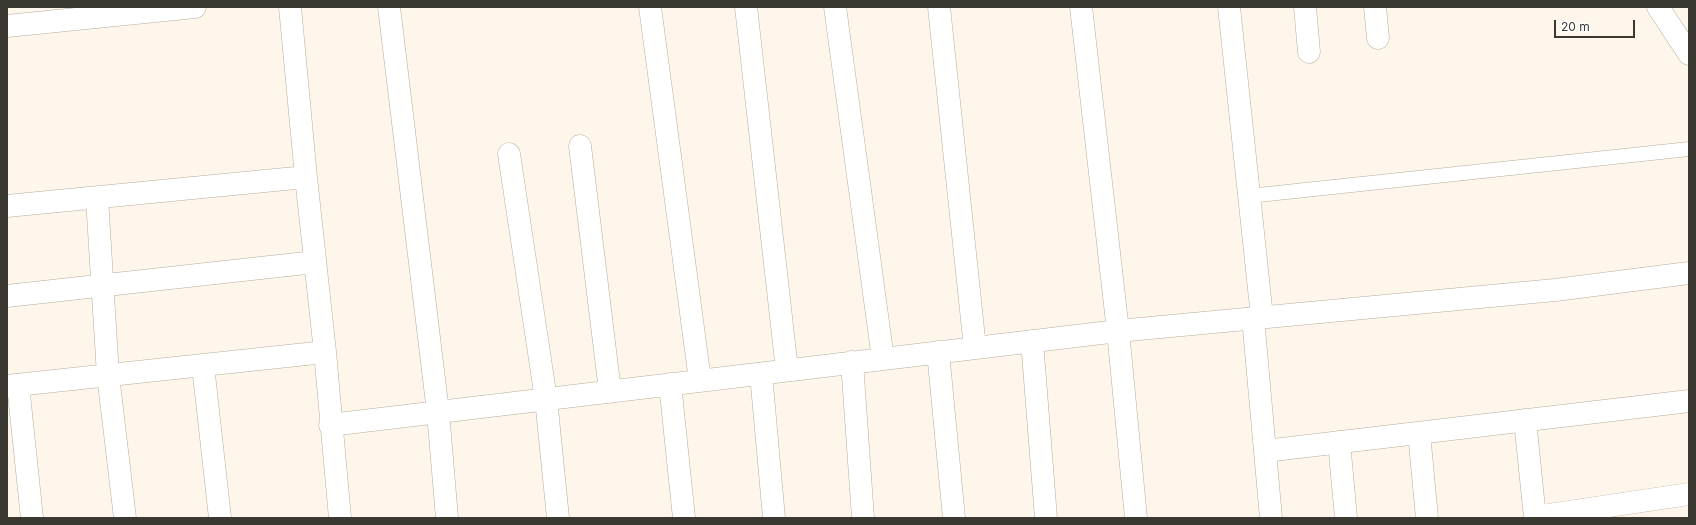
<!DOCTYPE html>
<html>
<head>
<meta charset="utf-8">
<style>
	body { margin:0 }
	#map { position:relative; width:1696px; height:525px; overflow:hidden; background:#fef6ea; font-family:Inter,sans-serif }
	canvas { display:block }
	.frame { position:absolute; inset:0; border:8px solid #3b3731; pointer-events:none }
	.scale { position:absolute; left:1554px; top:20px; width:81px; height:18px; box-sizing:border-box; border:2px solid #3b3731; border-top:0; padding-left:5px; font-size:12px; line-height:14px; white-space:nowrap; color:#3b3731; -webkit-text-stroke:3px #fff; paint-order:stroke }
</style>
</head>
<body>
<div id="map">
<canvas width="1696" height="525"></canvas>
<div class="frame"></div>
<div class="scale">20 m</div>
</div>
<script>
const ctx = document.querySelector('canvas').getContext('2d');
ctx.lineJoin = 'round';
const toPath = rows => new Path2D(rows.map(r => 'M' + r).join(''));
function stroke(path, color, width, dash) { ctx.strokeStyle = color; ctx.lineWidth = width; ctx.lineCap = dash ? 'butt' : 'round'; ctx.setLineDash(dash || []); ctx.stroke(path); }
const service = toPath([
	[1249,196,1689,149]
]);
const minor = toPath([
	[290,7,306,177,325,352,340,518],
	[389,7,438,412,447,518],
	[650,7,700,380],
	[746,7,787,370],
	[835,7,883,359],
	[939,7,975,348],
	[1081,7,1118,331,1136,518],
	[1229,7,1262,317],
	[1305,7,1309,52],
	[1375,7,1378,38],
	[1658,7,1689,54],
	[7,26,195,7],
	[580,146,610,391],
	[509,154,546,399,558,518],
	[97,198,108,375,125,518],
	[7,206,306,177],
	[7,296,315,262],
	[1253,318,1271,518],
	[1032,341,1046,518],
	[938,352,954,518],
	[852,362,863,518],
	[203,366,220,518],
	[761,374,774,518],
	[670,384,684,518],
	[18,385,32,518],
	[7,386,325,352],
	[1525,420,1535,518],
	[330,425,1118,331,1555,290,1689,273],
	[1419,433,1427,518],
	[1339,442,1346,518],
	[1265,451,1689,401],
	[1535,517,1689,494]
]);
stroke(service, '#b5ad9f', 15);
stroke(minor, '#b5ad9f', 23);
stroke(service, '#fff', 14);
stroke(minor, '#fff', 22);
</script>
</body>
</html>
